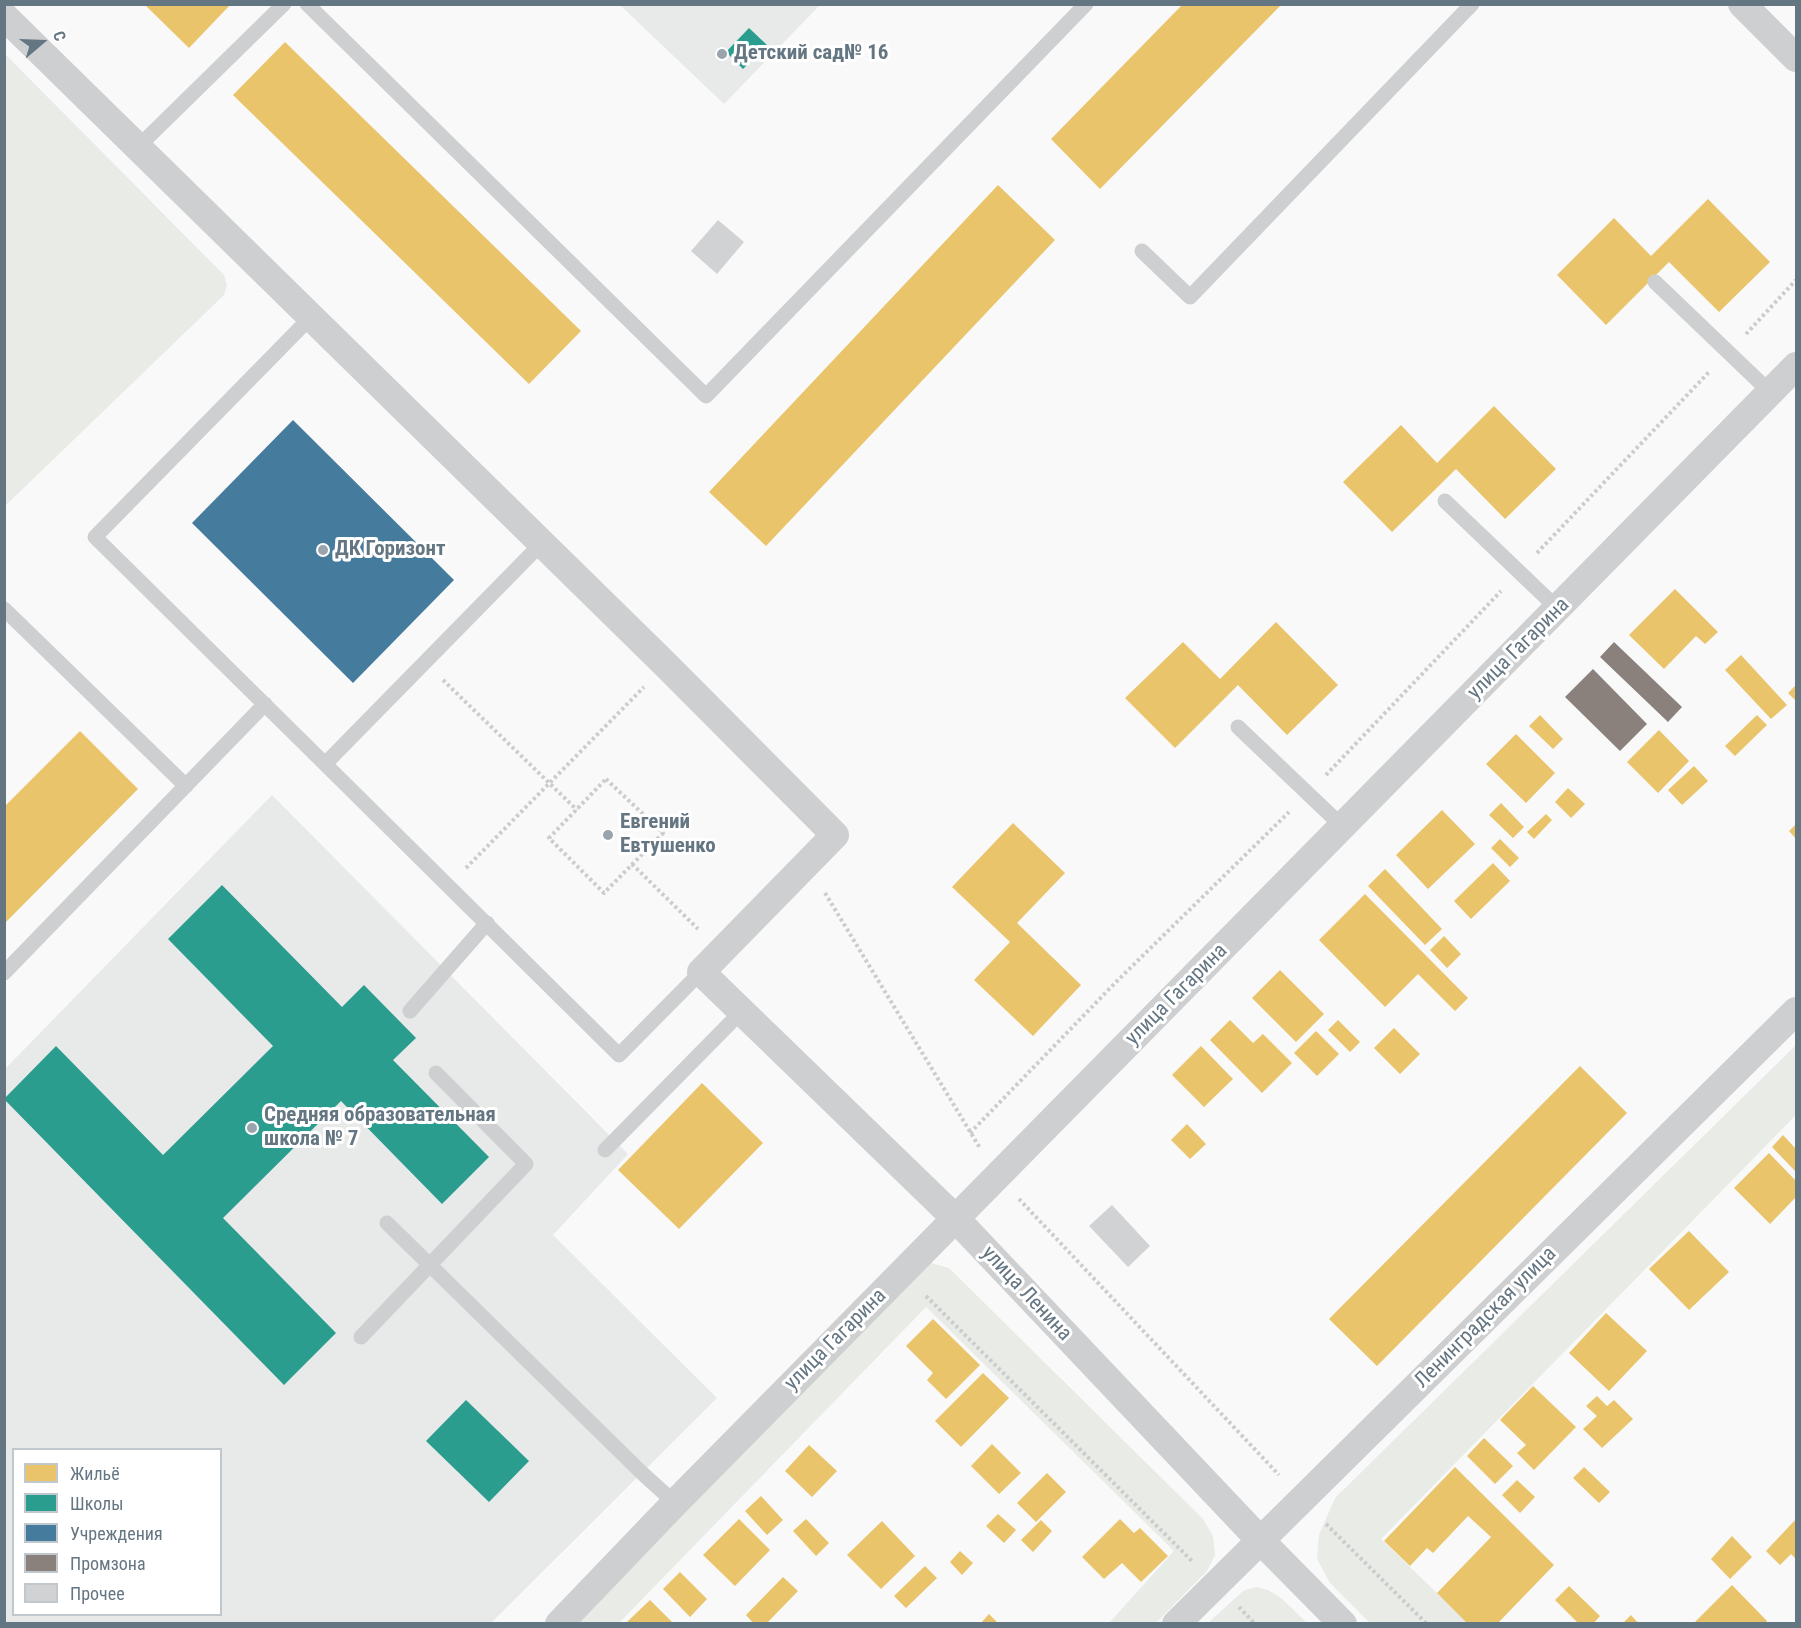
<!DOCTYPE html>
<html>
<head>
<meta charset="utf-8">
<style>
	body { margin:0 }
	#map { position:relative; width:1801px; height:1628px; overflow:hidden; background:#f9f9f9; font-family:"Roboto Condensed",sans-serif }
	canvas { display:block }
	.frame { position:absolute; inset:0; border:6px solid #657683; pointer-events:none }
	.legend { position:absolute; left:12px; top:1448px; width:210px; height:168px; box-sizing:border-box; background:#fff; border:2px solid #c1c8cd; margin:0; padding:8px 10px; list-style:none; font-size:18px; color:#657683 }
	.legend li { display:flex; align-items:center; gap:12px; height:30px }
	.legend b { width:30px; border:2px solid #c1c8cd }
	.north { position:absolute; left:12px; top:12px; width:60px; height:60px; -webkit-text-stroke:4px #fff; paint-order:stroke; rotate:71deg; font-size:16px; font-weight:700; line-height:24px; text-align:center; color:#657683 }
	.north::after { content:''; display:block; margin:auto; width:21px; height:27px; background:#657683; clip-path:polygon(50% 0,100% 100%,50% 72%,0 100%) }
</style>
</head>
<body>
<div id="map">
<canvas width="1801" height="1628"></canvas>
<div class="frame"></div>
<ul class="legend">
<li><b style="height:16px;background:#e9c46a"></b>Жильё</li>
<li><b style="height:16px;background:#2a9d8f"></b>Школы</li>
<li><b style="height:16px;background:#457b9d"></b>Учреждения</li>
<li><b style="height:16px;background:#8a817c"></b>Промзона</li>
<li><b style="height:16px;background:#d0d2d3"></b>Прочее</li>
</ul>
<div class="north">С</div>
</div>
<script>
const ctx = document.querySelector('canvas').getContext('2d');
ctx.lineJoin = 'round';
function fill(path, color) { ctx.fillStyle = color; ctx.fill(path, 'evenodd'); }
const toPath = rows => new Path2D(rows.map(r => 'M' + r).join(''));
function stroke(path, color, width, dash) { ctx.strokeStyle = color; ctx.lineWidth = width; ctx.lineCap = dash ? 'butt' : 'round'; ctx.setLineDash(dash || []); ctx.stroke(path); }
function drawText(font, color, halo, rows, align = 'center') {
  ctx.font = font + ' "Roboto Condensed",sans-serif'; ctx.lineWidth = 6; ctx.setLineDash([]); ctx.textBaseline = 'middle'; ctx.strokeStyle = halo; ctx.fillStyle = color; for (const [text, x, y, turn = 0] of rows) {
    ctx.save(); ctx.translate(x, y); ctx.rotate((+turn || 0) * Math.PI / 180); ctx.textAlign = isNaN(turn) ? turn : align; if (halo) ctx.strokeText(text, 0, 0); ctx.fillText(text, 0, 0); ctx.restore();
  }
}
fill(toPath([
	[620,5,820,5,724,104],
	[272,795,628,1154,553,1235,717,1398,491,1623,5,1623,4,1070],
	[14,1450,220,1450,220,1614,14,1614]
]), '#e8e9e9');
fill(toPath([
	[5,54,224,275,227,285,224,295,5,506],
	[1796,1045,1796,1115,1381,1539,1468,1623,1370,1623,1330,1583,1317,1559,1319,1535,1335,1498],
	[927,1262,949,1268,1203,1519,1213,1536,1215,1555,1207,1571,1156,1623,1109,1623,1174,1551,926,1307,619,1623,557,1624],
	[1256,1587,1268,1590,1281,1598,1307,1623,1208,1623,1243,1591]
]), '#e8ebe6');
fill(toPath([
	[144,4,231,4,189,48],
	[1183,4,1282,4,1100,189,1051,139],
	[285,42,581,331,529,384,233,95],
	[998,185,1055,240,766,546,709,492],
	[1708,199,1770,262,1719,312,1669,262,1606,325,1557,275,1614,218,1651,256],
	[1494,406,1556,469,1505,519,1456,469,1392,532,1343,482,1401,425,1437,463],
	[1675,589,1718,632,1705,644,1696,636,1664,669,1629,635],
	[1276,622,1338,685,1287,735,1238,685,1175,748,1125,698,1183,642,1220,679],
	[1741,655,1787,705,1771,719,1725,670],
	[1796,685,1796,701,1788,693],
	[1540,715,1563,739,1553,749,1529,726],
	[1757,715,1767,725,1735,756,1725,746],
	[1659,730,1689,761,1658,793,1627,762],
	[80,731,138,789,4,924,4,807],
	[1516,734,1555,773,1526,803,1486,764],
	[1694,766,1708,781,1682,805,1668,790],
	[1568,788,1585,804,1571,818,1555,802],
	[1501,803,1524,827,1513,838,1489,815],
	[1442,810,1475,844,1428,889,1396,855],
	[1546,814,1552,820,1534,839,1527,832],
	[1013,823,1065,873,1017,923,1081,985,1033,1036,974,980,1010,942,952,887],
	[1796,824,1796,839,1789,831],
	[1500,839,1519,858,1510,867,1491,848],
	[1493,863,1510,881,1471,919,1454,901],
	[1385,869,1442,929,1425,945,1368,886],
	[1365,894,1468,998,1455,1011,1418,974,1385,1007,1319,940],
	[1444,936,1461,954,1447,968,1430,950],
	[1280,970,1324,1014,1296,1042,1252,998],
	[1230,1020,1253,1043,1263,1034,1292,1063,1262,1093,1210,1040],
	[1338,1020,1360,1042,1350,1052,1328,1030],
	[1394,1028,1420,1054,1400,1074,1374,1048],
	[1316,1031,1339,1054,1317,1076,1294,1053],
	[1201,1046,1233,1079,1204,1107,1172,1075],
	[1580,1066,1627,1113,1377,1366,1329,1319],
	[702,1083,763,1143,679,1229,618,1170],
	[1187,1124,1206,1144,1190,1159,1171,1140],
	[1783,1135,1796,1149,1796,1172,1772,1147],
	[1769,1153,1796,1181,1796,1197,1770,1224,1734,1188],
	[1689,1231,1729,1272,1689,1310,1649,1269],
	[1606,1313,1647,1351,1609,1391,1569,1353],
	[933,1319,980,1365,946,1399,927,1380,933,1373,906,1346],
	[983,1373,1009,1398,961,1447,935,1421],
	[1533,1386,1576,1427,1534,1470,1517,1453,1526,1445,1500,1420],
	[1597,1396,1607,1406,1614,1400,1633,1419,1602,1448,1583,1429,1597,1416,1586,1406],
	[1484,1438,1513,1466,1495,1484,1467,1456],
	[992,1444,1021,1473,999,1494,971,1466],
	[809,1445,837,1471,812,1497,785,1471],
	[1455,1467,1554,1565,1497,1624,1468,1624,1437,1593,1491,1537,1468,1516,1433,1553,1427,1548,1410,1566,1384,1541],
	[1584,1467,1610,1492,1599,1503,1573,1478],
	[1047,1473,1066,1492,1036,1522,1017,1503],
	[1517,1480,1535,1497,1520,1513,1502,1495],
	[761,1496,783,1520,767,1535,745,1511],
	[998,1514,1016,1530,1004,1543,986,1526],
	[739,1519,770,1550,735,1586,703,1555],
	[806,1519,829,1543,816,1556,793,1531],
	[1120,1519,1134,1533,1140,1528,1168,1556,1141,1582,1122,1563,1104,1579,1082,1557],
	[1796,1519,1796,1559,1791,1554,1780,1565,1766,1551],
	[1041,1520,1052,1531,1033,1552,1021,1540],
	[882,1521,915,1556,881,1589,847,1555],
	[1732,1536,1752,1557,1730,1579,1711,1559],
	[960,1551,973,1563,962,1575,950,1562],
	[925,1566,937,1578,906,1608,894,1596],
	[680,1572,707,1599,690,1617,663,1589],
	[783,1577,798,1591,766,1624,754,1624,746,1615],
	[1732,1585,1767,1621,1764,1624,1693,1624],
	[1569,1586,1600,1616,1593,1624,1579,1624,1555,1600],
	[650,1600,674,1624,629,1624,627,1622],
	[989,1614,999,1624,980,1624],
	[1631,1615,1639,1624,1622,1624]
]), '#e9c46a');
fill(toPath([
	[749,28,767,45,743,69,726,52],
	[222,885,342,1007,364,985,416,1038,393,1060,489,1157,442,1204,341,1101,223,1218,336,1333,284,1385,4,1099,56,1046,163,1155,273,1046,168,939],
	[466,1400,529,1461,489,1502,426,1441]
]), '#2a9d8f');
fill(toPath([
	[293,420,454,580,353,683,192,523]
]), '#457b9d');
fill(toPath([
	[1614,642,1682,707,1668,722,1600,657],
	[1593,669,1647,724,1620,751,1565,697]
]), '#8a817c');
fill(toPath([
	[718,220,744,242,717,274,691,251],
	[1112,1205,1150,1246,1128,1267,1089,1226]
]), '#d0d2d3');
stroke(toPath([
	[1746,334,1796,280],
	[1537,553,1709,372],
	[443,680,577,810],
	[1326,775,1501,591],
	[606,779,663,833,604,893,549,838,606,779],
	[632,864,698,929],
	[466,868,644,687],
	[825,893,980,1148],
	[970,1133,1117,981,1289,812],
	[1019,1199,1279,1475],
	[926,1296,1193,1562],
	[1326,1524,1427,1624],
	[1239,1607,1255,1624]
]), '#cbcccd', 4, [3, 3]);
stroke(toPath([
	[307,4,706,396,1086,4],
	[139,146,284,4],
	[1142,251,1190,297,1472,4],
	[1655,282,1771,393],
	[311,317,95,537,325,764,541,544],
	[1445,501,1558,609],
	[4,609,186,786],
	[1238,727,1343,827],
	[325,764,619,1055,701,972],
	[4,973,265,704],
	[410,1011,487,923],
	[605,1150,742,1011],
	[387,1223,642,1473,675,1503],
	[361,1337,526,1164,436,1073]
]), '#cecfd0', 15);
stroke(toPath([
	[1742,4,1796,58],
	[4,16,666,665,835,835,701,972,956,1219,1260,1540,1343,1624],
	[559,1624,675,1503,1796,366],
	[1176,1624,1796,1011]
]), '#cecfd0', 28);
for (const [x, y, r, color] of [
	[722,54,6,"#99a4ac"],
	[323,550,6,"#99a4ac"],
	[608,835,6,"#99a4ac"],
	[252,1128,6,"#99a4ac"]
]) { const dot = new Path2D(); dot.arc(x, y, r, 0, 2 * Math.PI); ctx.fillStyle = color; ctx.fill(dot); stroke(dot, '#fff', 2); }
drawText('bold 21px', '#657683', '#fff', [
	["Детский сад№ 16",734,54],
	["ДК Горизонт",335,550],
	["Евгений",620,823],
	["Евтушенко",620,847],
	["Средняя образовательная",264,1116],
	["школа № 7",264,1140]
], 'left');
drawText('21px', '#657683', '#fff', [
	["улица Гагарина",1519,649,-45],
	["улица Гагарина",1177,995,-45],
	["улица Ленина",1026,1294,47],
	["Ленинградская улица",1486,1318,-45],
	["улица Гагарина",836,1340,-45]
]);
</script>
</body>
</html>
